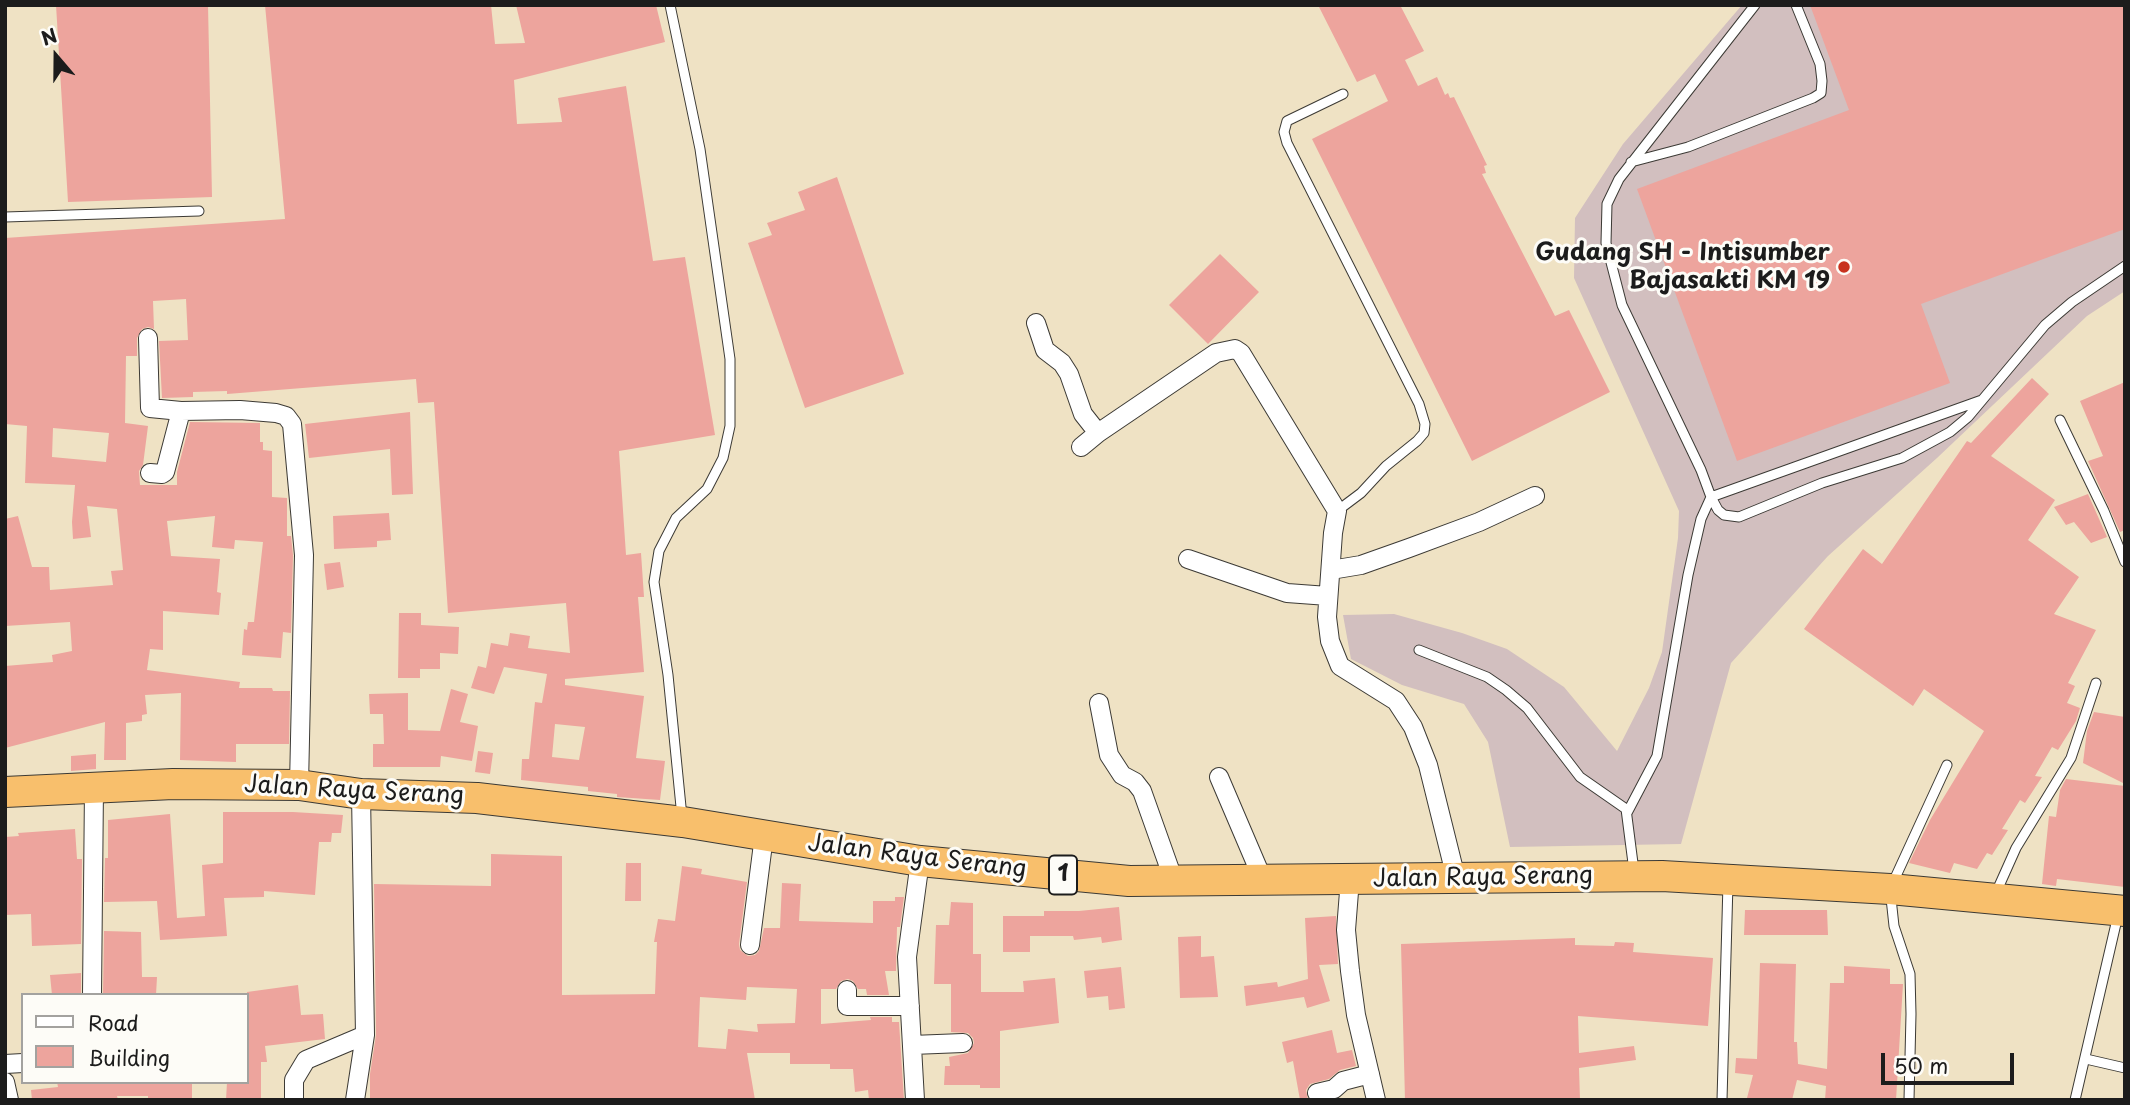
<!DOCTYPE html>
<html>
<head>
<meta charset="utf-8">
<style>
	body { margin:0 }
	#map { position:relative; width:2130px; height:1105px; overflow:hidden; background:#efe2c4; font-family:"Playpen Sans",sans-serif }
	canvas { display:block }
	.frame { position:absolute; inset:0; border:7px solid #1c1c1c; pointer-events:none }
	.legend { position:absolute; left:21px; top:993px; width:228px; height:91px; box-sizing:border-box; background:#fdfcf7; border:2px solid #a3a29f; margin:0; padding:9px 12px; list-style:none; font-size:21px; color:#1c1c1c }
	.legend li { display:flex; align-items:center; gap:14px; height:35px }
	.legend b { width:35px; border:2px solid #a3a29f }
	.north { position:absolute; left:21px; top:21px; width:70px; height:70px; -webkit-text-stroke:5px #fdfcf7; paint-order:stroke; rotate:340deg; font-size:19px; font-weight:700; line-height:28px; text-align:center; color:#1c1c1c }
	.north::after { content:''; display:block; margin:auto; width:24px; height:32px; background:#1c1c1c; clip-path:polygon(50% 0,100% 100%,50% 72%,0 100%) }
	.scale { position:absolute; left:1881px; top:1053px; width:133px; height:32px; box-sizing:border-box; border:4px solid #1c1c1c; border-top:0; padding-left:9px; font-size:21px; line-height:24px; white-space:nowrap; color:#1c1c1c; -webkit-text-stroke:5px #fdfcf7; paint-order:stroke }
</style>
</head>
<body>
<div id="map">
<canvas width="2130" height="1105"></canvas>
<div class="frame"></div>
<ul class="legend">
<li><b style="height:9px;background:#fff"></b>Road</li>
<li><b style="height:19px;background:#eda49d"></b>Building</li>
</ul>
<div class="north">N</div>
<div class="scale">50 m</div>
</div>
<script>
const ctx = document.querySelector('canvas').getContext('2d');
ctx.lineJoin = 'round';
function fill(path, color) { ctx.fillStyle = color; ctx.fill(path, 'evenodd'); }
const toPath = rows => new Path2D(rows.map(r => 'M' + r).join(''));
function stroke(path, color, width, dash) { ctx.strokeStyle = color; ctx.lineWidth = width; ctx.lineCap = dash ? 'butt' : 'round'; ctx.setLineDash(dash || []); ctx.stroke(path); }
function drawText(font, color, halo, rows, align = 'center') {
  ctx.font = font + ' "Playpen Sans",sans-serif'; ctx.lineWidth = 6; ctx.setLineDash([]); ctx.textBaseline = 'middle'; ctx.strokeStyle = halo; ctx.fillStyle = color; for (const [text, x, y, turn = 0] of rows) {
    ctx.save(); ctx.translate(x, y); ctx.rotate((+turn || 0) * Math.PI / 180); ctx.textAlign = isNaN(turn) ? turn : align; if (halo) ctx.strokeText(text, 0, 0); ctx.fillText(text, 0, 0); ctx.restore();
  }
}
fill(toPath([
	[1742,5,2125,5,2125,291,2087,316,1937,458,1828,556,1731,663,1681,844,1510,847,1488,742,1464,704,1402,685,1351,659,1343,615,1394,614,1462,633,1507,649,1564,687,1617,751,1649,688,1662,652,1678,538,1679,511,1574,278,1575,218,1623,144]
]), '#d2bfbf');
fill(toPath([
	[56,5,208,5,212,197,68,202],
	[265,5,491,5,495,44,525,43,516,5,656,5,665,42,514,80,517,124,562,122,558,98,626,86,653,261,685,257,715,435,619,451,626,555,641,553,644,597,638,597,644,672,565,679,565,685,644,696,636,758,665,761,660,800,617,797,617,794,588,791,588,787,521,780,522,759,529,759,535,702,542,703,547,674,504,667,494,694,471,688,478,666,486,668,491,643,508,646,510,633,530,636,528,648,570,653,566,603,448,613,434,402,418,403,416,379,227,394,227,391,193,392,193,397,162,398,159,341,188,340,186,299,153,301,154,329,148,327,142,329,137,338,137,356,126,356,125,423,148,426,143,465,139,471,140,485,177,485,177,472,190,422,260,423,260,442,263,442,263,450,272,451,272,497,287,498,287,536,291,536,293,555,291,633,283,632,281,658,242,655,244,629,247,630,248,622,254,622,263,542,235,540,234,549,212,547,215,516,167,521,171,556,220,559,217,592,221,593,219,615,163,611,163,650,150,649,147,670,240,682,239,688,272,688,273,691,290,691,289,744,236,744,236,762,180,760,181,693,145,695,147,714,142,715,142,721,126,723,126,760,104,760,105,722,5,748,5,666,53,662,52,655,72,651,70,622,5,626,5,519,18,516,32,567,49,567,50,590,113,585,111,571,123,570,117,509,87,506,91,537,73,539,72,522,75,485,25,483,27,426,5,424,5,238,285,219],
	[53,428,109,433,106,462,52,457],
	[555,724,585,727,579,760,552,757],
	[1318,5,1400,5,1424,51,1405,60,1418,86,1437,77,1445,95,1448,93,1450,98,1454,97,1487,165,1484,166,1486,173,1482,174,1555,316,1569,310,1610,392,1472,461,1312,139,1388,101,1375,74,1357,82],
	[1810,5,2125,5,2125,229,1921,304,1950,383,1737,461,1637,189,1849,110],
	[837,177,904,374,805,408,748,243,772,235,767,223,805,210,798,192],
	[1220,254,1259,292,1208,344,1169,305],
	[2032,378,2049,394,1991,456,2055,500,2028,540,2079,577,2054,614,2096,630,2068,683,2075,686,2067,703,2080,708,2076,721,2058,750,2052,747,2035,776,2042,777,2025,803,2020,800,2002,829,2008,830,1992,855,1987,853,1977,869,1954,863,1950,873,1909,863,1930,820,1984,731,1924,689,1913,706,1804,629,1863,549,1882,564,1967,441,1971,443],
	[2125,382,2125,530,2120,532,2088,461,2103,456,2080,401],
	[410,412,413,494,392,495,390,449,309,458,305,424],
	[2088,494,2107,537,2091,543,2074,522,2066,525,2054,507],
	[389,513,391,540,377,541,377,547,334,549,333,516],
	[340,562,344,587,327,590,324,564],
	[399,613,421,613,421,625,459,627,458,654,440,653,440,669,420,669,420,678,398,678],
	[451,689,468,694,460,722,478,726,472,761,441,756,440,767,373,767,373,744,384,744,383,714,370,714,369,694,408,693,408,730,440,731],
	[2094,712,2125,717,2125,784,2083,763,2087,731],
	[478,751,493,753,490,774,475,772],
	[96,754,96,769,71,771,71,756],
	[2066,779,2125,786,2125,887,2057,879,2056,886,2042,884,2049,816,2056,817,2060,790],
	[223,812,293,812,343,815,341,833,332,833,331,842,319,842,315,895,264,891,264,897,224,898,227,936,160,940,157,901,104,902,105,858,108,858,108,820,170,814,177,918,205,916,202,865,223,863],
	[75,829,77,859,82,859,81,944,32,946,31,914,5,915,5,837,19,836,18,833],
	[491,854,562,856,562,995,655,994,657,942,654,942,658,919,675,921,682,866,702,869,701,874,747,882,739,944,740,950,748,956,755,955,759,951,764,928,780,928,782,883,801,884,799,921,873,923,873,901,895,901,895,897,904,897,900,927,897,927,896,971,885,971,889,995,867,995,866,989,858,989,853,981,848,979,841,981,836,989,821,989,821,1024,871,1020,870,1017,892,1017,892,1022,899,1022,904,1100,869,1100,868,1090,855,1092,853,1069,830,1069,830,1064,790,1064,790,1053,747,1053,755,1100,370,1100,370,1074,376,1035,374,884,491,886],
	[747,987,797,989,795,1023,757,1024,758,1032,728,1029,726,1049,698,1047,700,997,746,1000],
	[626,863,641,863,641,901,625,901],
	[951,902,973,903,973,954,981,954,981,992,1024,992,1023,981,1055,978,1059,1023,1000,1031,1000,1088,980,1088,980,1085,944,1085,945,1066,950,1066,949,1057,968,1053,974,1043,973,1038,968,1033,951,1032,951,984,934,984,936,925,949,925],
	[1119,907,1122,940,1102,943,1101,937,1074,940,1073,936,1030,936,1030,952,1003,952,1003,916,1044,916,1044,911,1079,911],
	[1745,910,1827,910,1828,935,1744,935],
	[1336,916,1338,964,1319,965,1330,1001,1307,1008,1304,997,1246,1006,1244,986,1277,982,1278,987,1308,979,1305,918],
	[104,931,141,932,142,977,157,977,156,995,103,995],
	[1201,936,1201,957,1214,956,1218,997,1180,998,1178,937],
	[1575,938,1575,945,1614,946,1615,942,1634,943,1633,952,1713,958,1708,1026,1578,1016,1579,1053,1634,1046,1636,1060,1579,1068,1580,1100,1405,1100,1401,944],
	[1760,963,1796,964,1794,1042,1797,1042,1798,1064,1827,1069,1830,983,1844,983,1844,966,1890,969,1890,984,1903,984,1896,1100,1825,1100,1826,1086,1797,1080,1792,1100,1747,1098,1753,1075,1735,1073,1736,1058,1757,1059],
	[1121,967,1125,1008,1109,1010,1108,996,1087,998,1084,971],
	[81,973,81,995,52,995,50,975],
	[298,985,301,1015,323,1014,325,1039,265,1046,267,1062,261,1062,261,1100,226,1100,227,1082,247,1082,247,992],
	[1332,1030,1337,1053,1352,1050,1356,1066,1340,1070,1329,1079,1310,1084,1306,1090,1308,1100,1300,1100,1293,1061,1287,1063,1282,1042],
	[57,1082,192,1082,192,1100,148,1100,148,1096,117,1096,118,1100,32,1100,31,1090,58,1087]
]), '#eda49d');
const service = toPath([
	[670,5,700,149,730,359,730,426,723,458,707,489,676,518,659,551,654,582,668,675,682,817],
	[1755,5,1619,179,1607,204,1606,243,1622,305,1701,470,1711,497,1718,510,1724,515,1739,517,1822,483,1902,458,1950,432,1968,417,2045,325,2072,302,2125,266],
	[1631,162,1688,147,1813,98,1821,93,1822,81,1820,64,1796,5],
	[5,217,199,211],
	[2060,420,2104,511,2125,562],
	[1337,511,1361,493,1386,466,1417,441,1424,433,1425,424,1419,404,1287,143,1284,132,1287,121,1343,94],
	[1419,650,1487,677,1506,690,1527,708,1580,777,1626,809,1634,871],
	[1627,813,1657,756,1688,575,1701,519,1711,497,1982,400],
	[1995,895,2016,848,2071,758,2096,683],
	[2086,1059,2125,1068],
	[1722,1100,1728,883],
	[1909,1100,1911,1014,1910,974,1894,926,1890,889,1947,765],
	[2075,1100,2118,915]
]);
const minor = toPath([
	[1036,323,1045,350,1062,363,1069,374,1083,414,1098,433],
	[148,338,150,408,181,411,240,410,276,413,286,416,292,424,304,555,299,785],
	[1081,447,1098,433,1216,353,1235,349,1241,353,1337,511,1333,533,1327,617,1330,641,1340,666,1396,701,1413,727,1428,765,1456,878],
	[150,473,162,474,165,472,181,411],
	[1188,559,1287,593,1328,596],
	[1331,570,1361,565,1409,548,1479,522,1535,496],
	[1099,703,1109,755,1122,775,1135,782,1142,791,1174,881],
	[1219,777,1263,880],
	[1350,879,1346,930,1350,971,1356,1015,1376,1100],
	[750,945,764,836],
	[847,990,847,1006,910,1006],
	[92,995,94,787],
	[912,1045,963,1043],
	[5,1064,23,1063],
	[5,1082,9,1100],
	[1317,1093,1334,1089,1343,1081,1370,1074],
	[294,1100,294,1080,306,1060,365,1035],
	[355,1100,365,1035,361,794],
	[915,1100,907,957,920,861]
]);
const trunk = toPath([
	[5,792,173,784,299,785,361,794,477,798,683,822,920,861,1129,881,1662,876,1890,889,2125,911]
]);
stroke(service, '#3c3a35', 11);
stroke(minor, '#3c3a35', 20);
stroke(trunk, '#3c3a35', 32);
stroke(service, '#fff', 9);
stroke(minor, '#fff', 18);
stroke(trunk, '#f8bf6c', 30);
for (const [x, y, r, color] of [
	[1844,267,7,"#c8321e"]
]) { const dot = new Path2D(); dot.arc(x, y, r, 0, 2 * Math.PI); ctx.fillStyle = color; ctx.fill(dot); stroke(dot, '#fdfcf7', 2.5); }
for (const [x, y, w] of [
	[1063,875,28]
]) { const box = new Path2D(); box.roundRect(x - w / 2, y - 19.5, w, 39, 5); ctx.fillStyle = '#fdfcf7'; ctx.fill(box); stroke(box, '#1c1c1c', 2); }
drawText('bold 23px', '#1c1c1c', null, [
	["1",1063,875]
]);
drawText('bold 24px', '#1c1c1c', '#fdfcf7', [
	["Gudang SH - Intisumber",1830,253],
	["Bajasakti KM 19",1830,281]
], 'right');
drawText('24px', '#1c1c1c', '#fdfcf7', [
	["Jalan Raya Serang",354,791,3],
	["Jalan Raya Serang",917,857,7],
	["Jalan Raya Serang",1483,878,-1]
]);
</script>
</body>
</html>
